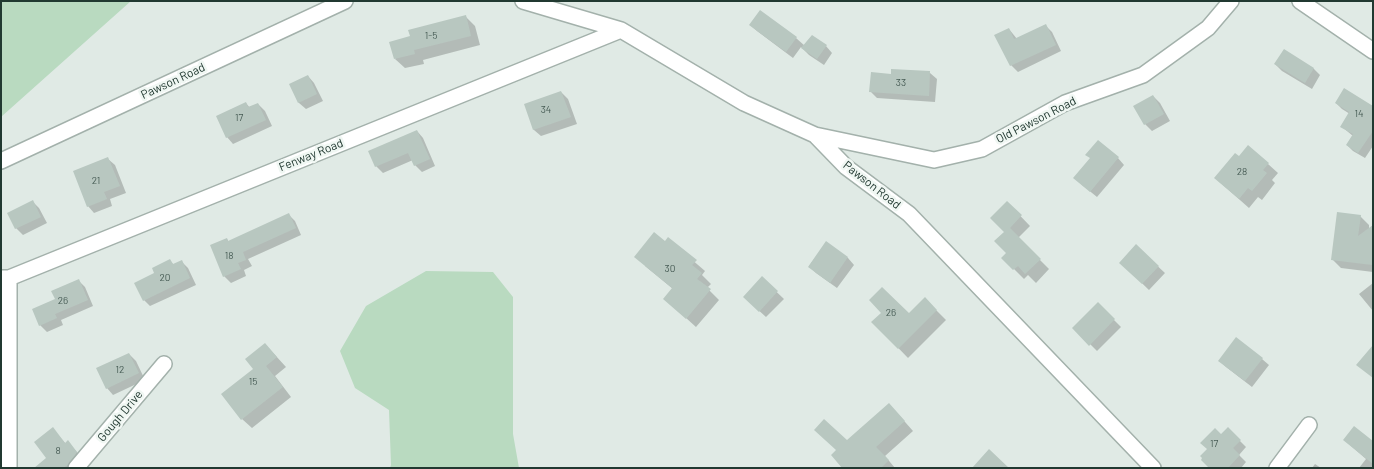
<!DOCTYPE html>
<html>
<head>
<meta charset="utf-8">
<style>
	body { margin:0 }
	#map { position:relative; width:1374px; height:469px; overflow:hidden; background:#e0eae5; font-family:Barlow,sans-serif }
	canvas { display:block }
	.frame { position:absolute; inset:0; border:2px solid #213931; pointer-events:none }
</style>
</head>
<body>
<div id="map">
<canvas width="1374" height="469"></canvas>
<div class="frame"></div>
</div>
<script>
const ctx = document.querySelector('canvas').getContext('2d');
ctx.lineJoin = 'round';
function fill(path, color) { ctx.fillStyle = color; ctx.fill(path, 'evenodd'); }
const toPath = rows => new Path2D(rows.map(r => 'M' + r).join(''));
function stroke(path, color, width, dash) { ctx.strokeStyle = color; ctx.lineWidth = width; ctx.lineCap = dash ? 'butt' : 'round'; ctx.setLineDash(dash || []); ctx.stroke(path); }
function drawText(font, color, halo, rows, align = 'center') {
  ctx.font = font + ' Barlow,sans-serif'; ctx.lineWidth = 5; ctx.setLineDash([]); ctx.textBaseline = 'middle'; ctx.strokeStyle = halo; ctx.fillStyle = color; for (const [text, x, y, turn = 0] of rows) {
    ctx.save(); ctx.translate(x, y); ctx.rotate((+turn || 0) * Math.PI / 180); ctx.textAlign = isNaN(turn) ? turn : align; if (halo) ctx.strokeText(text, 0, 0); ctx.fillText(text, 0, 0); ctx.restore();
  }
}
fill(toPath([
	[1,1,131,1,1,117],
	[426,271,493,272,513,297,513,434,519,468,390,468,391,465,389,410,355,388,340,351,366,306]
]), '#b9dac0');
fill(toPath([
	[760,12,796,38,805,46,826,46,832,53,824,65,809,55,801,47,793,58,757,31,750,25],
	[466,17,475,26,480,45,423,60,424,64,405,68,395,59,411,37],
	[1045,25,1052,32,1061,51,1018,72,1011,65,1009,29,1017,39],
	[1284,50,1314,69,1320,75,1312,89,1282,71,1275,64],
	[892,70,930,73,937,79,935,102,877,98,871,92,892,75],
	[308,76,314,83,323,101,306,109,299,103,291,84],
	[561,92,568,99,577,124,541,136,534,130,525,105],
	[1153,96,1160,103,1170,121,1152,131,1145,124],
	[246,103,250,108,258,104,265,111,272,126,233,144,227,137],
	[1336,103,1373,107,1373,146,1365,158,1353,151,1347,145,1353,136,1342,127,1350,114,1342,109],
	[417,131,423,138,435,166,422,172,415,165,413,160,383,173,376,166],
	[1118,158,1124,165,1097,197,1081,184,1091,159],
	[1239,158,1268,164,1278,173,1272,180,1275,183,1262,200,1258,197,1249,208,1215,178],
	[108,159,115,165,126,193,110,199,112,206,94,213,88,206],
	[33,202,39,208,47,223,23,235,16,228,9,213],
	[1007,202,1030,226,1018,238,1049,269,1036,283,1028,275,1024,279,1003,258,1008,253,1006,232],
	[289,215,295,221,301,235,248,259,252,266,244,270,246,276,231,283,224,276,227,239,229,242],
	[1360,216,1369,225,1369,230,1373,226,1373,272,1341,268,1332,259],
	[668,239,705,271,702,275,711,284,707,288,719,300,696,327,665,299,673,289,645,266],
	[826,243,848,258,854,265,837,288,816,273,809,266],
	[1136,246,1165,273,1149,290,1121,263],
	[170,261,174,265,182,262,188,268,196,285,150,306,144,300],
	[762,278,784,299,766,317,744,297],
	[79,281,85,287,93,306,61,320,63,325,47,332,40,325,56,299],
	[1373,283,1373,311,1359,294],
	[925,299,946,320,908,358,873,322,909,315],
	[1098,304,1121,327,1097,351,1074,328],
	[265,344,286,367,275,376,291,397,252,428,242,419,254,370],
	[129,354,136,361,145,380,113,395,107,388],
	[1262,359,1269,365,1252,387,1226,367,1220,361],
	[898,414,913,431,885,456,895,468,844,468,847,442],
	[1228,429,1246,447,1239,455,1246,462,1241,468,1211,468,1208,449],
	[59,436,66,444,68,442,83,459,76,468,45,468],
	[1344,440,1373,443,1373,468,1359,468,1366,459],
	[1315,464,1321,468,1312,468]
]), '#0003');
fill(toPath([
	[760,10,797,37,786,52,749,25],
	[466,15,471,36,414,50,415,54,394,59,389,42,410,36,408,30],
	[1046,24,1056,45,1010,66,994,35,1009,28,1014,39],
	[812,35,827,45,817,59,801,48],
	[1284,49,1314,68,1305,83,1274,64],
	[891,69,930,71,929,96,869,92,871,72,891,74],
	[308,75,317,94,298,103,289,84],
	[1344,88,1373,106,1373,131,1358,153,1346,145,1353,134,1340,127,1349,112,1335,103],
	[561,91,571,117,533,130,524,104],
	[1153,95,1164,114,1144,125,1133,106],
	[246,102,248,107,258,103,266,120,226,138,216,116],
	[417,130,430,159,414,166,408,153,375,167,368,151],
	[1098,140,1119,157,1090,192,1073,178,1090,158,1085,155],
	[1248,145,1269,163,1263,170,1267,173,1252,191,1248,188,1239,199,1214,178,1235,153,1239,156],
	[108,157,120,186,104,192,107,199,87,207,73,171],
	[33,200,41,217,15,229,7,213],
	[1007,201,1022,215,1010,228,1041,259,1025,274,1018,266,1013,270,1001,258,1006,253,994,241,1004,232,990,218],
	[1337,212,1361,215,1358,236,1373,225,1373,265,1331,260],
	[289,213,296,228,243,252,246,260,238,263,241,269,223,277,210,245,227,238,228,241],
	[654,232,665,241,668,237,697,260,692,265,702,273,697,279,711,289,686,319,663,299,672,288,634,257],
	[826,241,848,257,830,283,808,267],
	[1136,244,1159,266,1142,284,1119,263],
	[170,259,173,264,182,260,190,278,143,301,134,283,154,273,152,268],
	[762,276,778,291,759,312,743,297],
	[79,279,88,300,55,314,57,318,39,326,32,309,55,299,51,291],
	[882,287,909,313,925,297,937,310,898,349,871,322,881,313,869,300],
	[1098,302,1115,319,1089,346,1072,328],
	[1236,337,1263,358,1245,381,1218,361],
	[265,343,277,357,266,366,283,387,241,420,221,394,253,369,245,359],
	[1373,345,1373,378,1356,365],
	[129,353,139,373,106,389,96,368],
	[889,403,905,421,876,447,889,460,881,468,842,468,831,455,836,450,814,430,824,419,847,440],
	[1354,426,1373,441,1373,464,1343,440],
	[53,427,65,443,68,440,77,452,68,465,63,468,34,468,46,458,34,442],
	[1228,427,1241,440,1233,448,1240,455,1228,468,1209,468,1201,460,1202,458,1200,456,1207,449,1200,443,1215,428,1221,434],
	[989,449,1009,468,972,468]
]), '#b8c7c0');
const minor = toPath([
	[523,1,621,30,744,103,815,135,846,167,909,214,1153,468],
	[1300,1,1373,51],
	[815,135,934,160,982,149,1065,103,1143,75,1208,28,1231,1],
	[1,161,345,1],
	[1,278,9,278,621,30],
	[9,468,9,278],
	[76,468,164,364],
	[1277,468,1309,425]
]);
stroke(minor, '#a3b1ab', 18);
stroke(minor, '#fff', 15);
drawText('10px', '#475c55', null, [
	["1-5",431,36],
	["33",901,83],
	["34",546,110],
	["14",1359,114],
	["17",239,118],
	["28",1242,172],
	["21",96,181],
	["18",229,256],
	["30",670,269],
	["20",165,278],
	["26",63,301],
	["26",891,313],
	["12",120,370],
	["15",253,382],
	["17",1214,444],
	["8",58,451]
]);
drawText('12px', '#213931', '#f0f7f3', [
	["Pawson Road",173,81,-25],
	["Old Pawson Road",1036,120,-27],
	["Fenway Road",311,155,-22],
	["Pawson Road",872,185,38],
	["Gough Drive",120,416,-50]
]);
</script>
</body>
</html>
